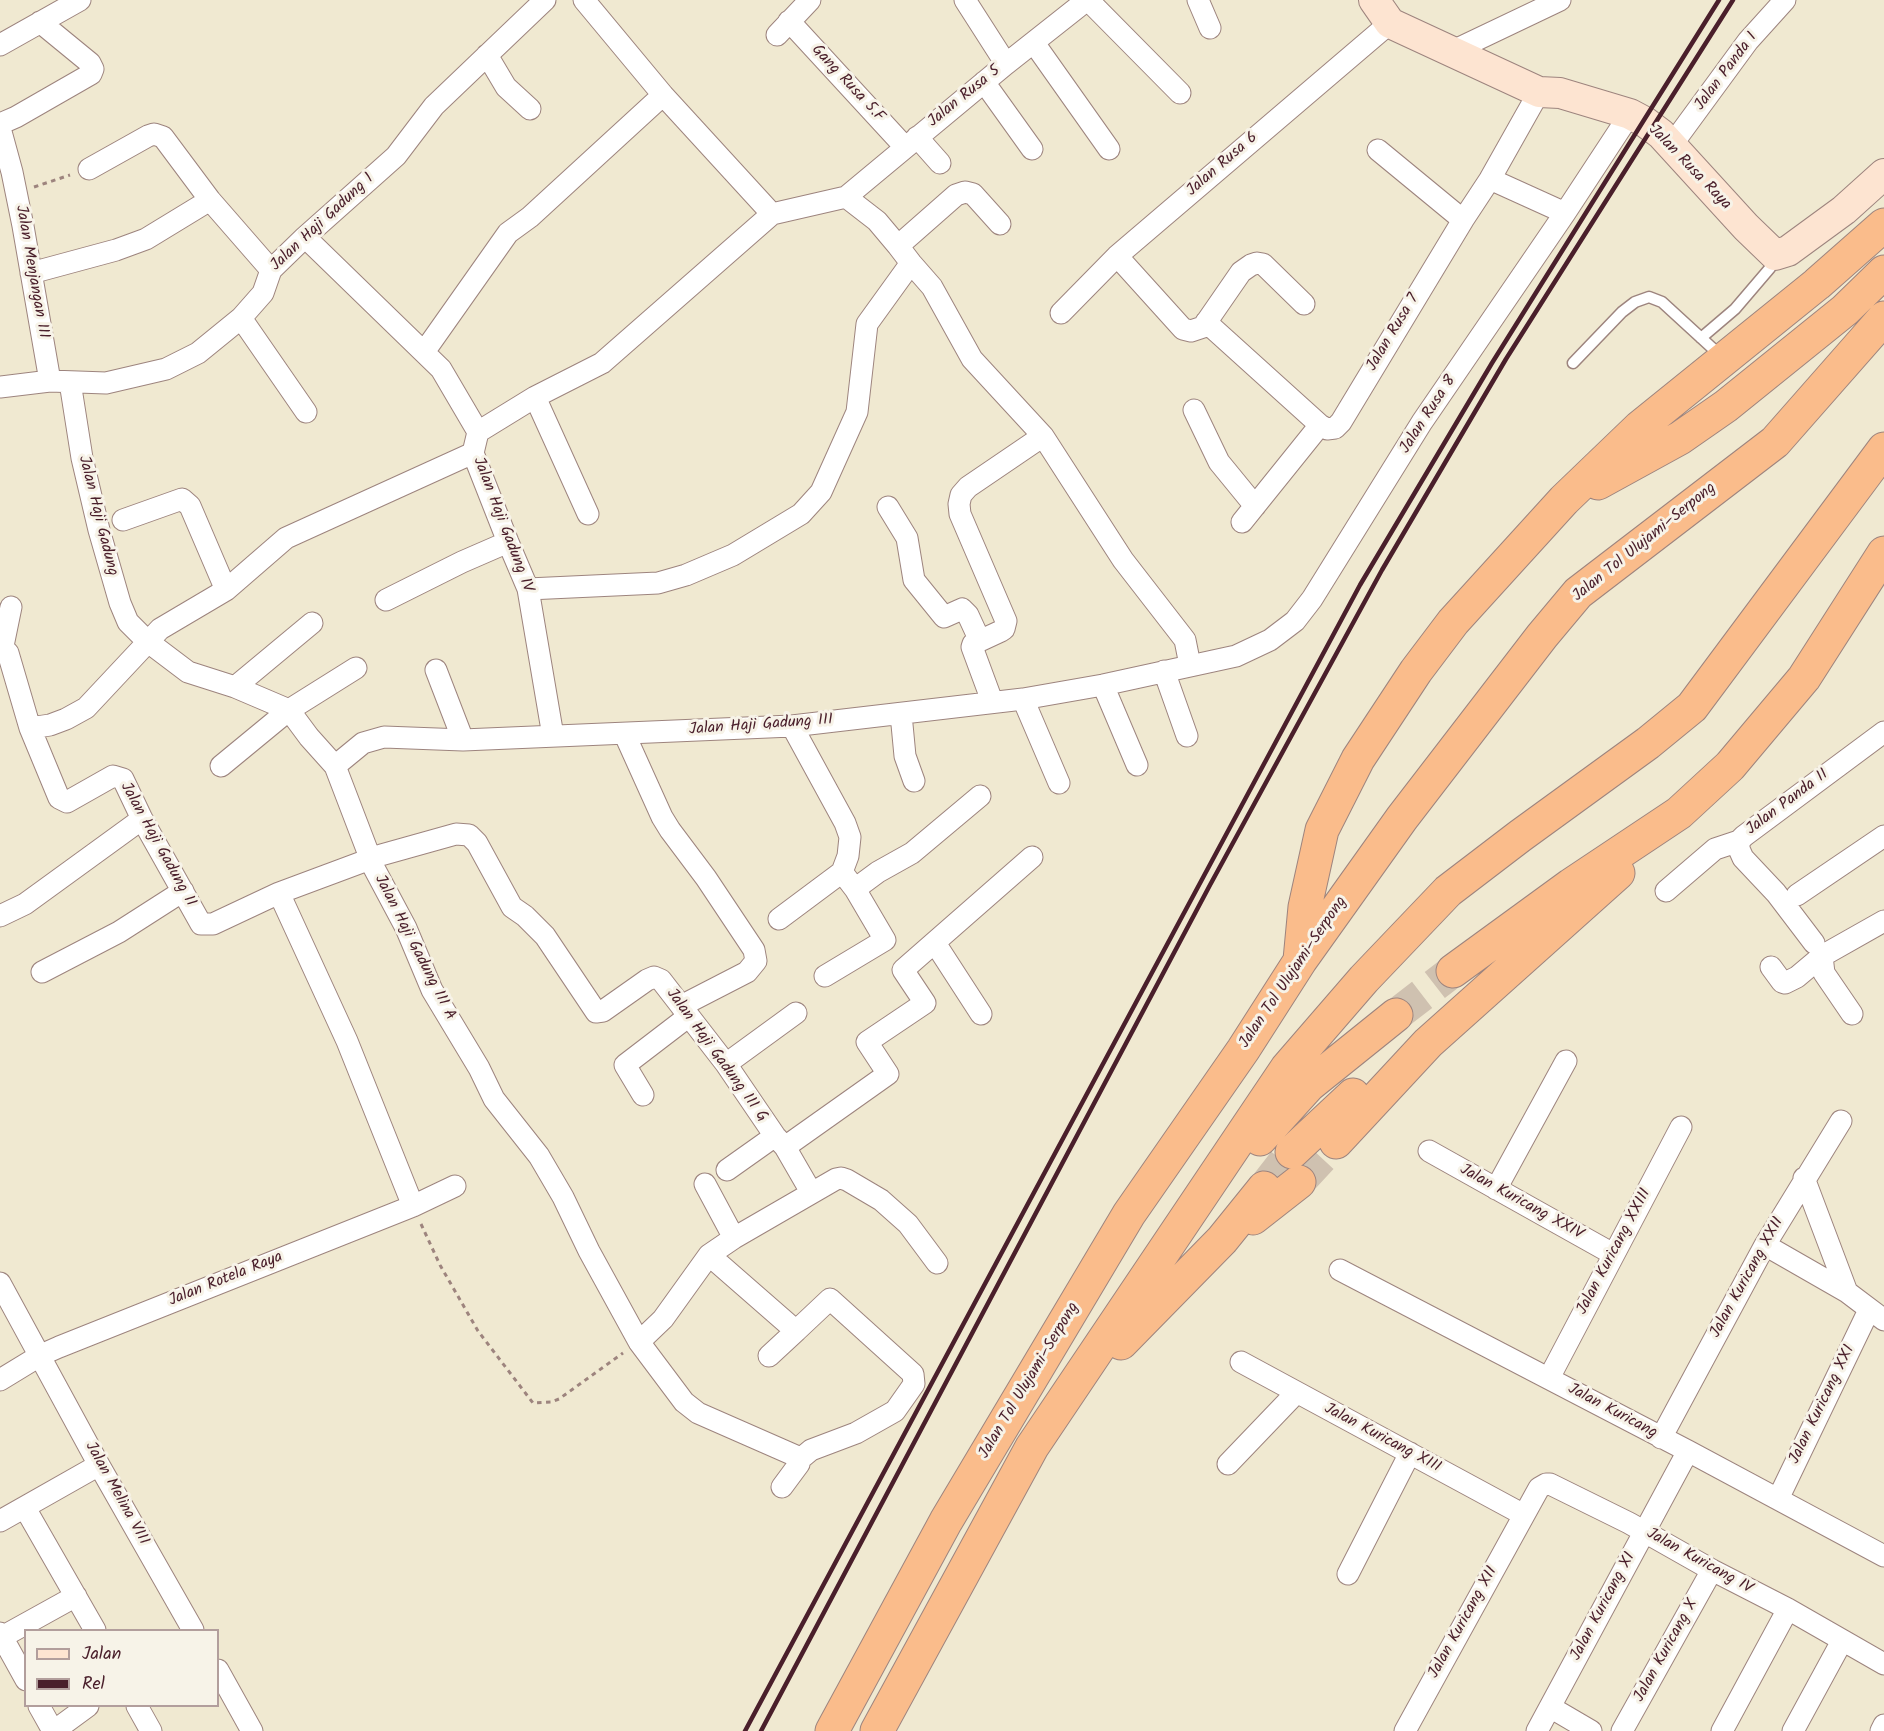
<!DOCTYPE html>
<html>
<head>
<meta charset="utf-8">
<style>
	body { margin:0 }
	#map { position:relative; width:1884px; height:1731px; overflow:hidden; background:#f0e9d1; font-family:Kalam,sans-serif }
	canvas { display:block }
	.legend { position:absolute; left:24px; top:1629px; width:195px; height:78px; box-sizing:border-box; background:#f7f3e8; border:2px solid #b29e9c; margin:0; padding:8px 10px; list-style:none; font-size:18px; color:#4a1f2b }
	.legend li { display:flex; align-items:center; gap:12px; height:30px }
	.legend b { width:30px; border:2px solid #b29e9c }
</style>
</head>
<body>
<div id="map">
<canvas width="1884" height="1731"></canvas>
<ul class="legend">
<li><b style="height:8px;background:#fde4d1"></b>Jalan</li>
<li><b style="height:8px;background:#4a1f2b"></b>Rel</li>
</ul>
</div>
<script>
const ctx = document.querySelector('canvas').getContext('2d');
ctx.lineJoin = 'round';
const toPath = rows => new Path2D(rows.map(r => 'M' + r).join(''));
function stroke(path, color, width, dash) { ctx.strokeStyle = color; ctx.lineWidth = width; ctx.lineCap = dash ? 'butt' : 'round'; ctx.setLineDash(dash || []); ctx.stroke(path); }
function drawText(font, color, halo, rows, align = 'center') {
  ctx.font = font + ' Kalam,sans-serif'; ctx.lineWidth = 6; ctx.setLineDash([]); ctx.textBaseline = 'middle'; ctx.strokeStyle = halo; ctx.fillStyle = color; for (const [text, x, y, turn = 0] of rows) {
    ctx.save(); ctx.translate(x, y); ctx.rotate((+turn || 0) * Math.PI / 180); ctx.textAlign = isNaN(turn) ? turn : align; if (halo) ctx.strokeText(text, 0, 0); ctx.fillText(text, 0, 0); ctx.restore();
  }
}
stroke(toPath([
	[1396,1015,1453,971],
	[1299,1182,1336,1142],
	[1264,1188,1292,1152]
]), '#cfc1b0', 33, [33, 16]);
const lane = toPath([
	[1701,338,1735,309,1770,268,1775,255],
	[1573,363,1622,312,1635,302,1649,297,1662,302,1722,357]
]);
const street = toPath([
	[584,0,663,95,772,214],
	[965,0,1006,64],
	[1088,0,1180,93],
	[1198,0,1210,28],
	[789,21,905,147],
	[777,35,810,0],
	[1034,43,1109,149],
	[0,45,80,0],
	[1451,52,1560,0],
	[487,55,506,87,530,109],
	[984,82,1032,149],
	[0,124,16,117,91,74,93,69,90,63,40,22],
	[0,128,12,172,23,226,50,381],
	[917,137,940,163],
	[1671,146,1748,41,1785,0],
	[1378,150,1463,220],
	[89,169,148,136,154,134,163,137,210,200,271,270],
	[1490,179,1565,213],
	[846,197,877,221,898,246,911,263,932,287,972,359,1043,436,1123,560,1185,640,1190,665],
	[305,237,441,369,478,432,473,453,508,542,528,589,553,736],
	[898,246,956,195,965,192,973,194,1000,224],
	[1117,256,1183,329,1191,331,1203,327,1241,272,1251,265,1257,263,1263,264,1304,304],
	[31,273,116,250,146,239,210,200],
	[1061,313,1117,256,1390,23],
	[241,318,306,412],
	[1206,322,1320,425,1327,429,1335,428,1341,422,1463,220,1490,179,1539,92],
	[424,352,508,233,530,217,663,95],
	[70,382,82,458,99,530,120,603,128,622,147,641,188,672,235,687,289,710,309,737,335,766,374,868,406,928,432,990,479,1068,494,1099,539,1156,563,1197,589,1251,639,1342,684,1402,698,1413,796,1456,799,1464,782,1487],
	[0,387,50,381,106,383,166,369,198,353,241,318,263,293,271,270,305,237,396,156,434,106,545,0],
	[535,397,588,514],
	[1194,410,1219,462,1255,506],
	[478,432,535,397,602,363,772,214,846,197,1006,64,1087,0],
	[888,507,907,538,914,580,944,617,962,609,968,615,980,641],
	[123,520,182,499,190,506,226,590],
	[1242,522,1320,425],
	[528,589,658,583,686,575,733,555,801,514,821,492,857,412,867,324,911,263],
	[386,600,462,562,508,542],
	[0,645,8,653,30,728,59,798,67,802,113,776,123,779,142,819,201,924,213,924,279,893,381,855,456,834,469,835,477,843,512,907,525,916,545,936,596,1012,603,1011,647,980,654,977,661,980,726,1064,775,1136,785,1147,811,1192],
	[3,646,11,607],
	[436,670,463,740],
	[1164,671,1187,736],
	[1103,685,1137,765],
	[235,687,312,623],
	[1023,699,1059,783],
	[992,701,972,647,973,644,1001,631,1004,629,1006,621,960,514,959,504,961,495,968,487,1043,436],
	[901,714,905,756,914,781],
	[792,726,845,823,850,837,848,856,842,872,855,889,885,940,825,976],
	[30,728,50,725,66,719,86,708,160,629,226,590,286,538,473,453],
	[625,735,662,817,670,830,706,878,754,950,756,961,747,972,681,1006],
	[221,766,289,710,356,668],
	[335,766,363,743,384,737,463,740,792,726,1023,699,1103,685,1236,656,1270,640,1295,621,1312,599,1422,422,1565,213,1630,114],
	[855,889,878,872,912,853,980,796],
	[1666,891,1715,849,1739,841],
	[279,893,347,1041,413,1206],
	[1797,895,1884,836],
	[0,916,25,904,142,819],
	[779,919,842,872],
	[935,943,981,1014],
	[1814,943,1776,893,1743,858,1739,849,1739,841,1744,836,1884,732],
	[1822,956,1824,973,1852,1014],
	[1771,967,1782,982,1785,983,1797,977,1822,956,1884,921],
	[42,972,119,932,183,891],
	[726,1064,796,1013],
	[643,1095,625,1065,689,1016],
	[785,1147,888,1074,867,1042,925,1003,903,970,1032,857],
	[1429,1151,1613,1254],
	[727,1170,775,1136],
	[1804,1178,1847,1292],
	[705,1184,734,1238],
	[1496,1189,1566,1061],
	[1765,1245,1847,1292,1884,1320],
	[709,1255,796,1331,830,1299,913,1374,914,1384,895,1411,856,1433,811,1450,799,1460],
	[1340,1270,1688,1451,1884,1556],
	[0,1283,99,1465,193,1630],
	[639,1342,663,1319,709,1255,734,1238,836,1179,841,1178,847,1180,881,1200,908,1224,937,1263],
	[769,1356,796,1331],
	[1241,1362,1524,1515],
	[1549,1378,1681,1127],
	[0,1380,41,1355,59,1347,413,1206,455,1186],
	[1661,1438,1765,1245,1841,1121],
	[1228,1464,1296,1393],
	[1778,1499,1869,1310],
	[25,1508,95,1630],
	[0,1521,99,1465],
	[1348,1574,1410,1453],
	[0,1633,26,1680],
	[2,1637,76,1596],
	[218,1670,252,1731],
	[39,1706,53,1731],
	[137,1706,151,1731],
	[1550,1707,1591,1731],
	[54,1731,88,1706],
	[1405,1731,1539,1488,1546,1484,1550,1484,1629,1523,1712,1570,1788,1609,1884,1664],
	[1537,1731,1688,1451],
	[1622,1731,1712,1570],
	[1722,1731,1788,1609],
	[1793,1731,1842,1641],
	[1881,1731,1884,1725]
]);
const secondary = toPath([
	[1374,0,1390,23,1539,92,1560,93,1630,114,1645,122,1661,134,1746,227,1775,255,1788,251,1844,210,1884,174]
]);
const highway = toPath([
	[1598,483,1680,438,1726,406,1845,310,1884,272],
	[1300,960,1305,907,1322,830,1358,759,1416,671,1453,622,1564,500,1640,427,1817,284,1884,225],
	[1453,971,1571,885,1679,813,1730,766,1804,678,1884,553],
	[1260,1139,1309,1085,1396,1015],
	[1336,1142,1428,1043,1618,873],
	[1292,1152,1353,1095],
	[1253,1218,1299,1182],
	[1121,1343,1222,1240,1264,1188],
	[832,1731,946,1521,1129,1214,1243,1050,1300,961,1402,818,1542,636,1578,593,1775,442,1884,318],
	[877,1731,1032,1447,1287,1068,1364,979,1448,891,1520,836,1648,743,1692,707,1884,449]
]);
stroke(lane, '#9d847e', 13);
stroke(street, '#9d847e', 23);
stroke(secondary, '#9d847e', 32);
stroke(highway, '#9d847e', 35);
stroke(toPath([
	[34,187,70,175],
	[421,1224,440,1265,478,1331,533,1403,551,1402,559,1399,623,1353]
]), '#9d847e', 3, [4.5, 4.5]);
stroke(lane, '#fff', 10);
stroke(street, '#fff', 21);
stroke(secondary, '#fde4d1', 30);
stroke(highway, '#fabc8b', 33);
stroke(toPath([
	[745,1731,1360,585,1492,363,1719,0],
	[761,1731,1210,885,1382,570,1506,359,1733,0]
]), '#4a1f2b', 4.5);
drawText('16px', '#4a1f2b', '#f7f3e8', [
	["Jalan Panda I",1727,72,-53],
	["Gang Rusa 5.F",847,84,47],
	["Jalan Rusa 5",965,97,-39],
	["Jalan Rusa 6",1223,165,-41],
	["Jalan Rusa Raya",1689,168,46],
	["Jalan Haji Gadung 1",323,223,-43],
	["Jalan Menjangan III",31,272,80],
	["Jalan Rusa 7",1394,333,-59],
	["Jalan Rusa 8",1429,415,-57],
	["Jalan Haji Gadung",97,516,76],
	["Jalan Haji Gadung IV",502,525,69],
	["Jalan Tol Ulujami–Serpong",1645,543,-39],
	["Jalan Haji Gadung III",761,726,-4],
	["Jalan Panda II",1788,803,-37],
	["Jalan Haji Gadung II",157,845,61],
	["Jalan Haji Gadung III A",414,948,63],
	["Jalan Tol Ulujami–Serpong",1294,973,-56],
	["Jalan Haji Gadung III G",716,1056,54],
	["Jalan Kuricang XXIV",1521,1203,29],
	["Jalan Kuricang XXIII",1615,1252,-62],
	["Jalan Kuricang XXII",1748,1278,-61],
	["Jalan Rotela Raya",226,1280,-22],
	["Jalan Tol Ulujami–Serpong",1030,1381,-59],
	["Jalan Kuricang XXI",1823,1405,-64],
	["Jalan Kuricang",1612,1412,28],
	["Jalan Kuricang XIII",1382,1439,28],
	["Jalan Melina VIII",116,1494,61],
	["Jalan Kuricang IV",1699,1562,29],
	["Jalan Kuricang XI",1604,1607,-62],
	["Jalan Kuricang XII",1464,1623,-61],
	["Jalan Kuricang X",1667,1651,-61]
]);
</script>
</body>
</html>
